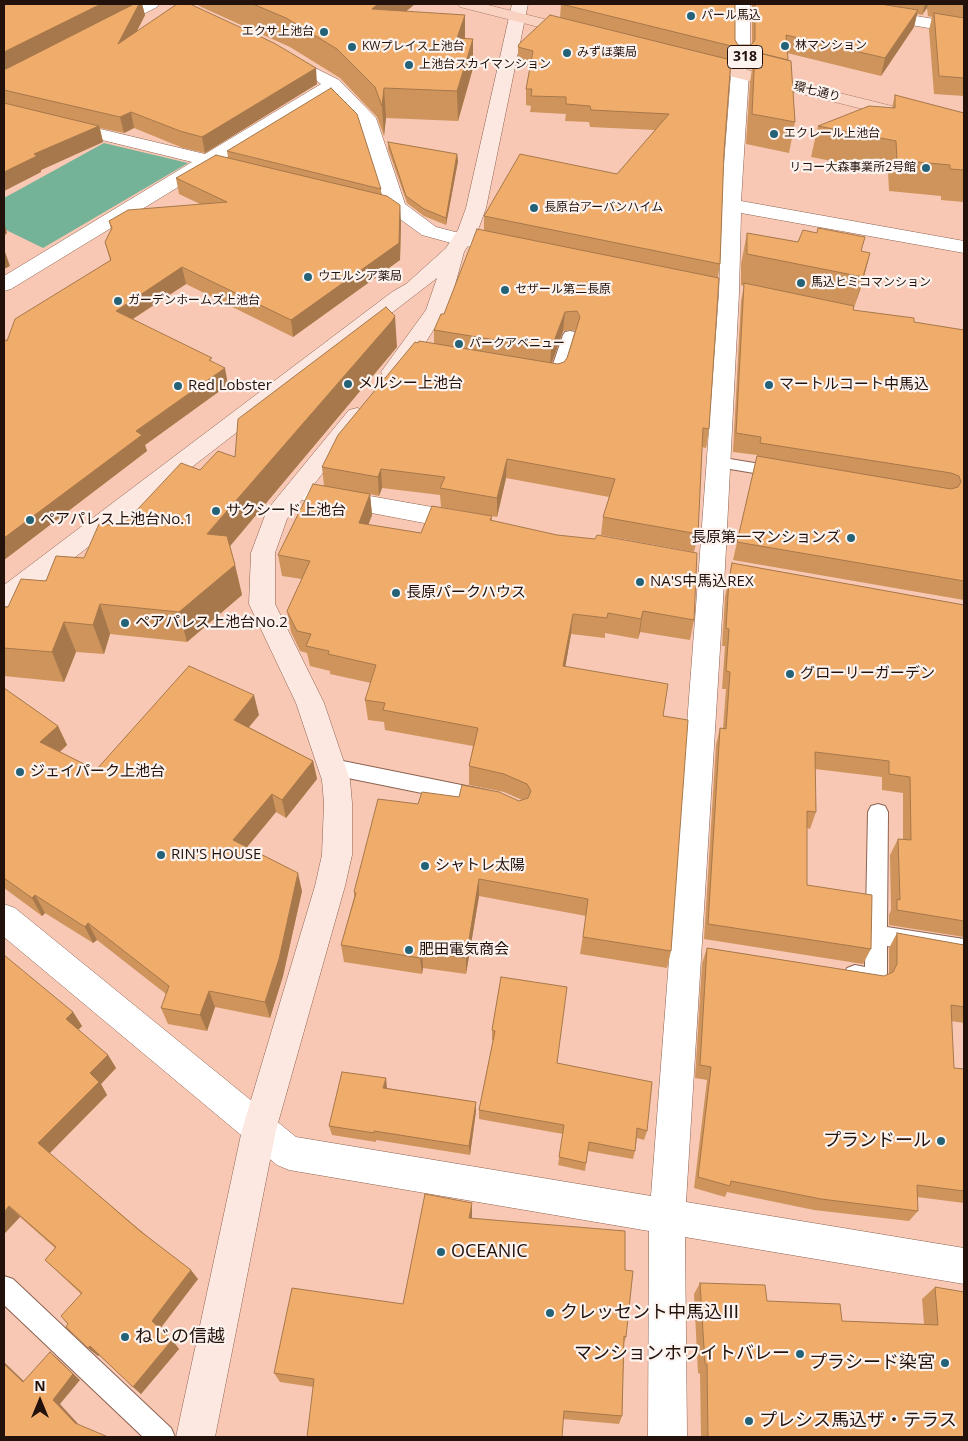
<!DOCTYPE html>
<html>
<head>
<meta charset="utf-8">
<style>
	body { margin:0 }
	#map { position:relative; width:968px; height:1441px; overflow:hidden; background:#f8c8b4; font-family:"Open Sans",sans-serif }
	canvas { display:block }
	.frame { position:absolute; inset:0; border:5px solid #22120b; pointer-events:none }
	.north { position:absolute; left:15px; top:1376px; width:50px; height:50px; -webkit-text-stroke:4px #fdf3ee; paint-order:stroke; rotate:0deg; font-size:14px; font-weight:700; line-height:20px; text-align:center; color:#22120b }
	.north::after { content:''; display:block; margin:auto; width:18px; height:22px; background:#22120b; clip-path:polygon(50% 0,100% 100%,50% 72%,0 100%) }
</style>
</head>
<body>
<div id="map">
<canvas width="968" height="1441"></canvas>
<div class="frame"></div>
<div class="north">N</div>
</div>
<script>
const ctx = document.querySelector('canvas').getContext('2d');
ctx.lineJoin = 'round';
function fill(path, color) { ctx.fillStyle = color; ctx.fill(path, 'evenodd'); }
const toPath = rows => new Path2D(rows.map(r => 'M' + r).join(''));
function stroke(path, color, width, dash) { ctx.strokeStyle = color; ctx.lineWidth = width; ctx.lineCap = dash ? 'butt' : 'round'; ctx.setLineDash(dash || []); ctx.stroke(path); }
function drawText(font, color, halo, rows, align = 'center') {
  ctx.font = font + ' "Open Sans","Noto Sans JP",sans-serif'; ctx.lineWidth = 4.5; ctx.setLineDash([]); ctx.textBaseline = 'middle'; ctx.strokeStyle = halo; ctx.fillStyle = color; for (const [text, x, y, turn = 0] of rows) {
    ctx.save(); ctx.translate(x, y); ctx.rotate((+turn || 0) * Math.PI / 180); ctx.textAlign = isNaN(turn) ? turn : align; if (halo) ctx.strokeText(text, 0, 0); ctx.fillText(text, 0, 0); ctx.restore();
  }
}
fill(toPath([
	[104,143,188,163,43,248,4,229,4,198]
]), '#74b397');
const lane = toPath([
	[570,331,575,332,577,335,564,376,562,379,557,381,541,377,539,374,541,371,551,370,563,335,565,332,570,331],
	[718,457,784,468,786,472,784,476,778,477,712,466,710,462,712,458,718,457],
	[333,759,486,790,493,792,496,798,493,804,486,806,333,775,326,773,323,767,326,761,333,759],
	[878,804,885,806,888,812,887,927,964,939,964,959,887,946,887,978,884,985,876,988,847,982,844,975,847,968,855,965,865,967,868,812,871,806,878,804],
	[4,1276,13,1279,171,1428,175,1437,143,1437,4,1305,4,1276]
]);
const street = toPath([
	[139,4,159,4,157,7,116,28,110,30,104,28,102,25,104,22,139,4],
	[734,4,750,4,750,57,748,61,742,62,736,61,734,57,734,4],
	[809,4,844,4,964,24,964,34,817,9,811,7,809,4],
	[740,68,746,69,749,73,741,201,964,241,964,253,741,213,739,292,725,567,686,1202,964,1248,964,1284,685,1237,687,1437,648,1437,649,1231,289,1170,277,1165,4,937,4,904,15,908,296,1137,651,1196,699,567,719,292,723,176,731,73,734,69,740,68],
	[317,69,339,80,376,118,405,204,436,227,463,234,496,238,499,242,496,246,489,248,462,246,422,235,389,211,358,203,355,199,358,195,365,193,383,198,359,120,332,92,224,159,250,165,252,169,250,173,243,175,211,167,11,289,4,291,4,276,192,162,4,116,4,106,205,154,321,84,308,74,311,70,317,69],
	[296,483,466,513,475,516,478,522,475,528,466,531,288,497,284,491,288,485,296,483]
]);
const secondary = toPath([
	[512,4,528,4,486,208,478,230,464,252,452,296,446,310,417,356,400,377,392,379,384,377,381,372,426,310,437,278,13,605,4,607,4,585,392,292,406,284,446,248,458,230,466,208,512,4],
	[357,408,365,410,368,415,287,519,275,553,275,604,324,703,350,780,352,803,352,855,345,886,276,1130,215,1437,176,1437,242,1130,315,886,322,855,324,803,322,780,296,703,249,604,251,553,267,510,349,410,357,408]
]);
const primary = toPath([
	[458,4,484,4,584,29,586,32,584,35,578,37,460,7,458,4],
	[695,57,964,124,964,134,689,66,687,62,689,58,695,57]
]);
stroke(lane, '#8d6351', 2);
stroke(street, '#8d6351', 1);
stroke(secondary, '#8d6351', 1);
stroke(primary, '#ab7b67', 1);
fill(lane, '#fff');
fill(street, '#fff');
fill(secondary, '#fce8e0');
fill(primary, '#f9d2c1');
fill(toPath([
	[4,4,142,4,145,15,137,31,317,84,205,153,183,148,134,128,124,133,100,128,103,142,41,170,41,172,4,191],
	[198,4,415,4,406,11,465,39,473,39,473,68,458,121,386,118,384,136,377,117,340,78,290,47,199,6],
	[561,4,735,40,738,45,751,45,752,44,752,4,964,4,964,96,934,94,929,30,932,17,928,16,927,8,922,15,917,14,914,27,881,76,787,53,795,122,789,153,746,144,750,82,752,69,731,64,724,152,720,264,718,277,709,429,706,448,702,447,698,534,694,552,601,535,603,517,609,497,506,478,497,517,441,507,440,495,382,488,379,496,370,494,372,515,368,525,421,533,492,516,492,520,694,620,690,640,640,632,638,639,605,633,605,638,571,634,565,667,663,716,671,951,667,968,580,954,586,916,479,896,466,974,423,968,422,974,344,962,341,945,354,898,354,892,418,804,459,797,519,801,522,800,504,792,469,785,469,766,473,746,385,730,384,722,368,720,365,700,371,683,330,674,330,671,310,666,307,653,300,651,291,632,287,611,302,579,282,576,278,555,324,486,322,467,418,343,434,343,434,330,444,314,484,231,484,216,617,174,655,130,590,127,589,122,565,121,566,114,530,112,531,106,526,105,526,89,530,66,518,63,518,47,560,18],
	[575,330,567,358,564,362,558,364,552,363,563,331],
	[895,95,964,113,964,202,941,200,941,196,889,191,888,172,811,157,818,126,892,108],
	[388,142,457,154,458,161,446,225,424,216,407,203,388,149],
	[227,151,381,189,381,195,401,222,400,260,293,337,186,284,133,319,213,362,228,385,145,445,147,451,4,560,4,339,7,341,110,260,105,242,111,229,109,221,200,204,179,194,176,178,228,157],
	[747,233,798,242,870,253,862,284,853,310,914,322,964,330,964,600,733,560,757,455,733,452,741,301,744,286,741,285,741,264],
	[397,347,230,546,235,565,242,595,187,642,110,634,104,654,76,652,64,682,4,676,4,607,8,607,46,581,84,558,122,526,200,470,235,457],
	[732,563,964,605,964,937,889,925,889,915,891,910,890,855,898,839,903,839,903,793,882,790,882,777,815,769,816,812,810,829,807,828,807,885,871,949,863,964,704,939,716,745,720,728,723,728,726,689,722,689,725,646,722,646,725,597],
	[4,688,58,726,67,745,60,752,96,770,259,715,249,727,313,761,317,779,286,818,276,812,247,847,302,891,283,976,270,1018,215,1007,207,1031,168,1024,161,1008,166,994,97,940,93,943,45,913,42,916,4,888],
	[897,933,964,945,964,1023,951,1021,954,1068,964,1069,964,1203,917,1197,918,1211,909,1221,814,1210,727,1192,725,1197,694,1188,707,1080,695,1078,702,963,707,948,884,976,889,974,889,948],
	[501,977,557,1063,647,1131,644,1140,637,1138,635,1151,633,1159,588,1151,585,1171,558,1165,563,1134,479,1119,479,1110,493,1040,492,1040,492,1030],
	[73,1012,82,1026,78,1030,108,1055,116,1068,101,1084,107,1095,49,1153,198,1279,160,1329,172,1340,179,1349,141,1394,99,1355,98,1356,68,1324,81,1294,45,1260,55,1248,20,1217,4,1234],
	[387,1088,476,1102,476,1111,470,1155,376,1140,376,1142,332,1135,329,1126],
	[472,1215,472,1219,625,1270,626,1337,624,1343,622,1416,619,1424,563,1419,313,1387,280,1382,274,1373,403,1304],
	[700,1283,842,1321,924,1324,922,1299,935,1287,964,1437,701,1437,700,1374,698,1373,694,1294]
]), '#ce945c');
fill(toPath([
	[101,4,135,4,4,70,4,52],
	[139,4,142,4,145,15,122,60,118,44],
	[378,4,415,4,374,38,372,9],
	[925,4,928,4,927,8,922,15],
	[918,10,914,27,881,76,885,58],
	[465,15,465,44,457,38],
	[473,39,473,68,458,121,457,91],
	[316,68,317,84,205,153,202,137],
	[384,88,386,118,384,136,382,106],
	[131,112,134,128,124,133,120,117],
	[99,126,103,142,41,170,41,172,4,191,4,172,34,154],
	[457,154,458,161,446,225,446,218],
	[400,205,401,222,400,260,293,337,291,320],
	[4,222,7,233,4,236],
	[4,249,10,266,4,269],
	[870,253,862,284,854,308,863,277],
	[182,267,186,284,120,327,116,311],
	[565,312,563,331,550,368,551,349],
	[395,316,397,347,215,564,207,534],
	[225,368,228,385,145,445,147,451,4,560,4,538,136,431],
	[507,459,506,478,497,517,497,498],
	[381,469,382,488,379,496,378,477],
	[370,494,372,515,361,544,359,523],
	[235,565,242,595,187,642,179,612],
	[100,604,110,634,104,654,93,625],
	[643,611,640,632,638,639,641,619],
	[573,614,571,634,562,686,563,666],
	[64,622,76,652,64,682,52,652],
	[254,695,259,715,239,739,234,720],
	[58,726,67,745,49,761,40,742],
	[313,761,317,779,286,818,282,800],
	[272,794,276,812,238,858,233,840],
	[298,873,302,891,283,976,270,1018,265,1002],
	[479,879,479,896,466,974,466,958],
	[35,895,45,913,42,916,32,898],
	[88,923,97,940,93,943,85,927],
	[422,951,423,968,422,974,420,958],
	[209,991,215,1007,207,1031,200,1015],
	[73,1012,82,1026,75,1033,66,1019],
	[108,1055,116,1068,101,1084,107,1095,48,1155,38,1143,90,1073],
	[386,1078,387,1088,385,1097,383,1088],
	[476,1102,476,1111,470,1155,469,1146],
	[472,1203,472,1215,470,1230,469,1218],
	[9,1206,20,1217,4,1234,4,1212],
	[191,1270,198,1279,159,1330,152,1321],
	[172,1340,179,1349,141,1394,133,1387],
	[90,1346,100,1354,98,1356,88,1348],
	[50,1352,57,1358,80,1380,60,1404,81,1427,75,1423,53,1400],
	[4,1362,31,1388,23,1382,4,1364]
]), '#a7784b');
const building = toPath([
	[4,4,101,4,4,52,4,4],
	[134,4,139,4,118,44,177,4,190,4,274,43,316,68,202,137,180,131,131,112,120,117,4,90,4,69,6,69,134,4],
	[253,4,378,4,372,9,465,15,457,38,473,39,457,91,384,88,382,106,375,87,337,49,286,18,253,4],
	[561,4,735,4,735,40,738,45,751,45,755,40,755,4,880,4,918,10,885,58,786,35,788,60,561,4],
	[934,13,964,18,964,78,939,76,934,13],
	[550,15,731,60,724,152,720,264,484,216,520,154,617,174,669,114,591,110,590,106,566,104,566,97,531,96,532,89,526,89,533,51,518,47,519,44,550,15],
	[755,52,791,61,795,122,752,114,755,52],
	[331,88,357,114,381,189,227,151,331,88],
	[895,95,964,113,964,170,950,169,950,165,897,160,896,141,818,126,869,106,895,108,895,95],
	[4,103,99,126,34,154,37,156,4,172,4,103],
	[388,142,457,154,446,218,424,209,406,196,388,142],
	[216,155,387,196,400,205,399,243,291,320,182,267,116,311,212,358,209,360,225,368,136,431,142,435,4,538,4,339,7,341,15,319,111,260,105,242,112,228,109,221,128,210,227,202,176,178,216,155],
	[818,228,865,237,861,251,870,253,863,277,747,254,747,233,798,242,803,230,817,233,818,228],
	[477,229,719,278,709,429,703,428,698,534,603,517,615,479,507,459,497,498,440,488,445,477,381,469,378,477,322,467,338,435,415,342,418,343,419,341,558,364,564,362,567,358,580,317,577,311,565,312,551,349,434,330,441,314,444,314,477,229],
	[744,283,854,306,853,310,914,318,914,322,964,330,964,581,737,542,757,456,951,489,958,487,961,482,959,476,951,473,760,443,761,437,736,433,744,283],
	[386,307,395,316,392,321,207,534,227,536,235,565,179,612,100,604,93,625,64,622,52,652,4,648,4,607,8,607,21,579,46,581,56,556,84,558,99,524,122,526,181,463,200,470,218,451,235,457,238,419,386,307],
	[313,484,370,494,359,523,421,533,432,506,492,516,490,520,557,535,595,539,597,535,697,553,694,620,643,611,641,619,608,613,607,618,573,614,563,666,668,684,663,716,688,720,671,951,583,937,588,899,479,879,466,958,422,951,420,958,341,945,356,893,354,892,378,799,418,804,422,792,459,797,462,785,499,792,519,801,528,798,531,791,527,784,504,774,469,766,478,728,383,710,385,703,365,700,376,665,328,654,329,651,306,646,311,634,297,631,287,611,310,561,278,555,313,484],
	[732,563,964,605,964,921,897,910,897,899,900,900,898,839,911,840,910,777,889,774,889,761,815,752,816,812,807,811,807,885,872,895,871,949,708,924,720,728,726,729,730,672,726,671,729,629,726,628,729,579,732,563],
	[189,666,254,695,234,720,313,761,282,800,272,794,233,840,298,873,279,959,265,1002,209,991,200,1015,161,1008,169,986,88,923,85,927,35,895,32,898,4,878,4,688,58,726,40,742,96,770,189,666],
	[897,933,964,945,964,1007,951,1005,954,1068,964,1069,964,1191,917,1185,918,1211,821,1199,731,1181,730,1186,698,1177,711,1067,700,1065,707,948,884,976,893,972,897,964,897,933],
	[4,955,73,1012,66,1019,108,1055,90,1073,99,1082,38,1143,140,1231,191,1270,152,1321,172,1340,133,1387,90,1346,88,1348,66,1327,68,1324,61,1316,82,1293,45,1260,56,1247,9,1206,4,1212,4,955],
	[501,977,567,987,557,1063,652,1082,647,1131,637,1128,635,1151,589,1142,586,1163,559,1157,564,1125,479,1110,495,1031,492,1030,501,977],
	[342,1072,386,1078,383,1088,476,1102,469,1146,374,1131,374,1133,329,1126,342,1072],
	[425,1194,472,1203,469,1218,625,1231,625,1270,633,1271,626,1337,624,1336,622,1416,564,1411,562,1437,307,1437,314,1379,274,1373,292,1288,403,1304,425,1194],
	[700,1283,765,1285,767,1301,840,1304,842,1321,938,1325,935,1287,964,1292,964,1437,708,1437,707,1364,705,1364,700,1283],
	[50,1352,73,1374,53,1400,75,1423,108,1437,4,1437,4,1364,23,1382,50,1352]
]);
fill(building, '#efac6b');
stroke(building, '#a7784b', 1);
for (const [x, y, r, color] of [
	[691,16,5,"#236277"],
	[324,32,5,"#236277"],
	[785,46,5,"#236277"],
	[352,47,5,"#236277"],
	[567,53,5,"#236277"],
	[409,65,5,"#236277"],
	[774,134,5,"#236277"],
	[926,168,5,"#236277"],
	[534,208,5,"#236277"],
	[308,277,5,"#236277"],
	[801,283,5,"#236277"],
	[505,290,5,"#236277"],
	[118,301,5,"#236277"],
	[459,344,5,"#236277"],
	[348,384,5,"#236277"],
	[769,385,5,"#236277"],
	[178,386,5,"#236277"],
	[216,511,5,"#236277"],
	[30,520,5,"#236277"],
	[851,538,5,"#236277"],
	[640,582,5,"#236277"],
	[396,593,5,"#236277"],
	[125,623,5,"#236277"],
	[790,674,5,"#236277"],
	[20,772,5,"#236277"],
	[161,855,5,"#236277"],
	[425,866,5,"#236277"],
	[409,950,5,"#236277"],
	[941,1141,5,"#236277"],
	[441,1252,5,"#236277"],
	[550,1313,5,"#236277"],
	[125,1337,5,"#236277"],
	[800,1354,5,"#236277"],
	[945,1363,5,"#236277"],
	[749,1421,5,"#236277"]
]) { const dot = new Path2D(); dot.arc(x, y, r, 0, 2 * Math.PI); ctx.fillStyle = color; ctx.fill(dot); stroke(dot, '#fdf3ee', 2); }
drawText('12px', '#22120b', '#fdf3ee', [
	["パール馬込",701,16],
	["エクサ上池台",314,32,"right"],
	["林マンション",795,46],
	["KWプレイス上池台",362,47],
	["みずほ薬局",577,53],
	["上池台スカイマンション",419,65],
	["エクレール上池台",784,134],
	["リコー大森事業所2号館",916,168,"right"],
	["長原台アーバンハイム",544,208],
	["ウエルシア薬局",318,277],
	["馬込ヒミコマンション",811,283],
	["セザール第二長原",515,290],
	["ガーデンホームズ上池台",128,301],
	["パークアベニュー",469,344]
], 'left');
drawText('12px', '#22120b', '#fdf3ee', [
	["環七通り",817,92,14]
]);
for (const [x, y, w] of [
	[745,57,35]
]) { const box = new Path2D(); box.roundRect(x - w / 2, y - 11.5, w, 23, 4); ctx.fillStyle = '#fdf3ee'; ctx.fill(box); stroke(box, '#22120b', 1); }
drawText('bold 14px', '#22120b', null, [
	["318",745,57]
]);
drawText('15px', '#22120b', '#fdf3ee', [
	["メルシー上池台",358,384],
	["マートルコート中馬込",779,385],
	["Red Lobster",188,386],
	["サクシード上池台",226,511],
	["ペアパレス上池台No.1",40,520],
	["長原第一マンションズ",841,538,"right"],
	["NA'S中馬込REX",650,582],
	["長原パークハウス",406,593],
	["ペアパレス上池台No.2",135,623],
	["グローリーガーデン",800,674],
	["ジェイパーク上池台",30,772],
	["RIN'S HOUSE",171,855],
	["シャトレ太陽",435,866],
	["肥田電気商会",419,950]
], 'left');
drawText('18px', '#22120b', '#fdf3ee', [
	["プランドール",931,1141,"right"],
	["OCEANIC",451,1252],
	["クレッセント中馬込Ⅲ",560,1313],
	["ねじの信越",135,1337],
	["マンションホワイトバレー",790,1354,"right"],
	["プラシード染宮",935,1363,"right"],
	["プレシス馬込ザ・テラス",759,1421]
], 'left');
</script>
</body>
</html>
